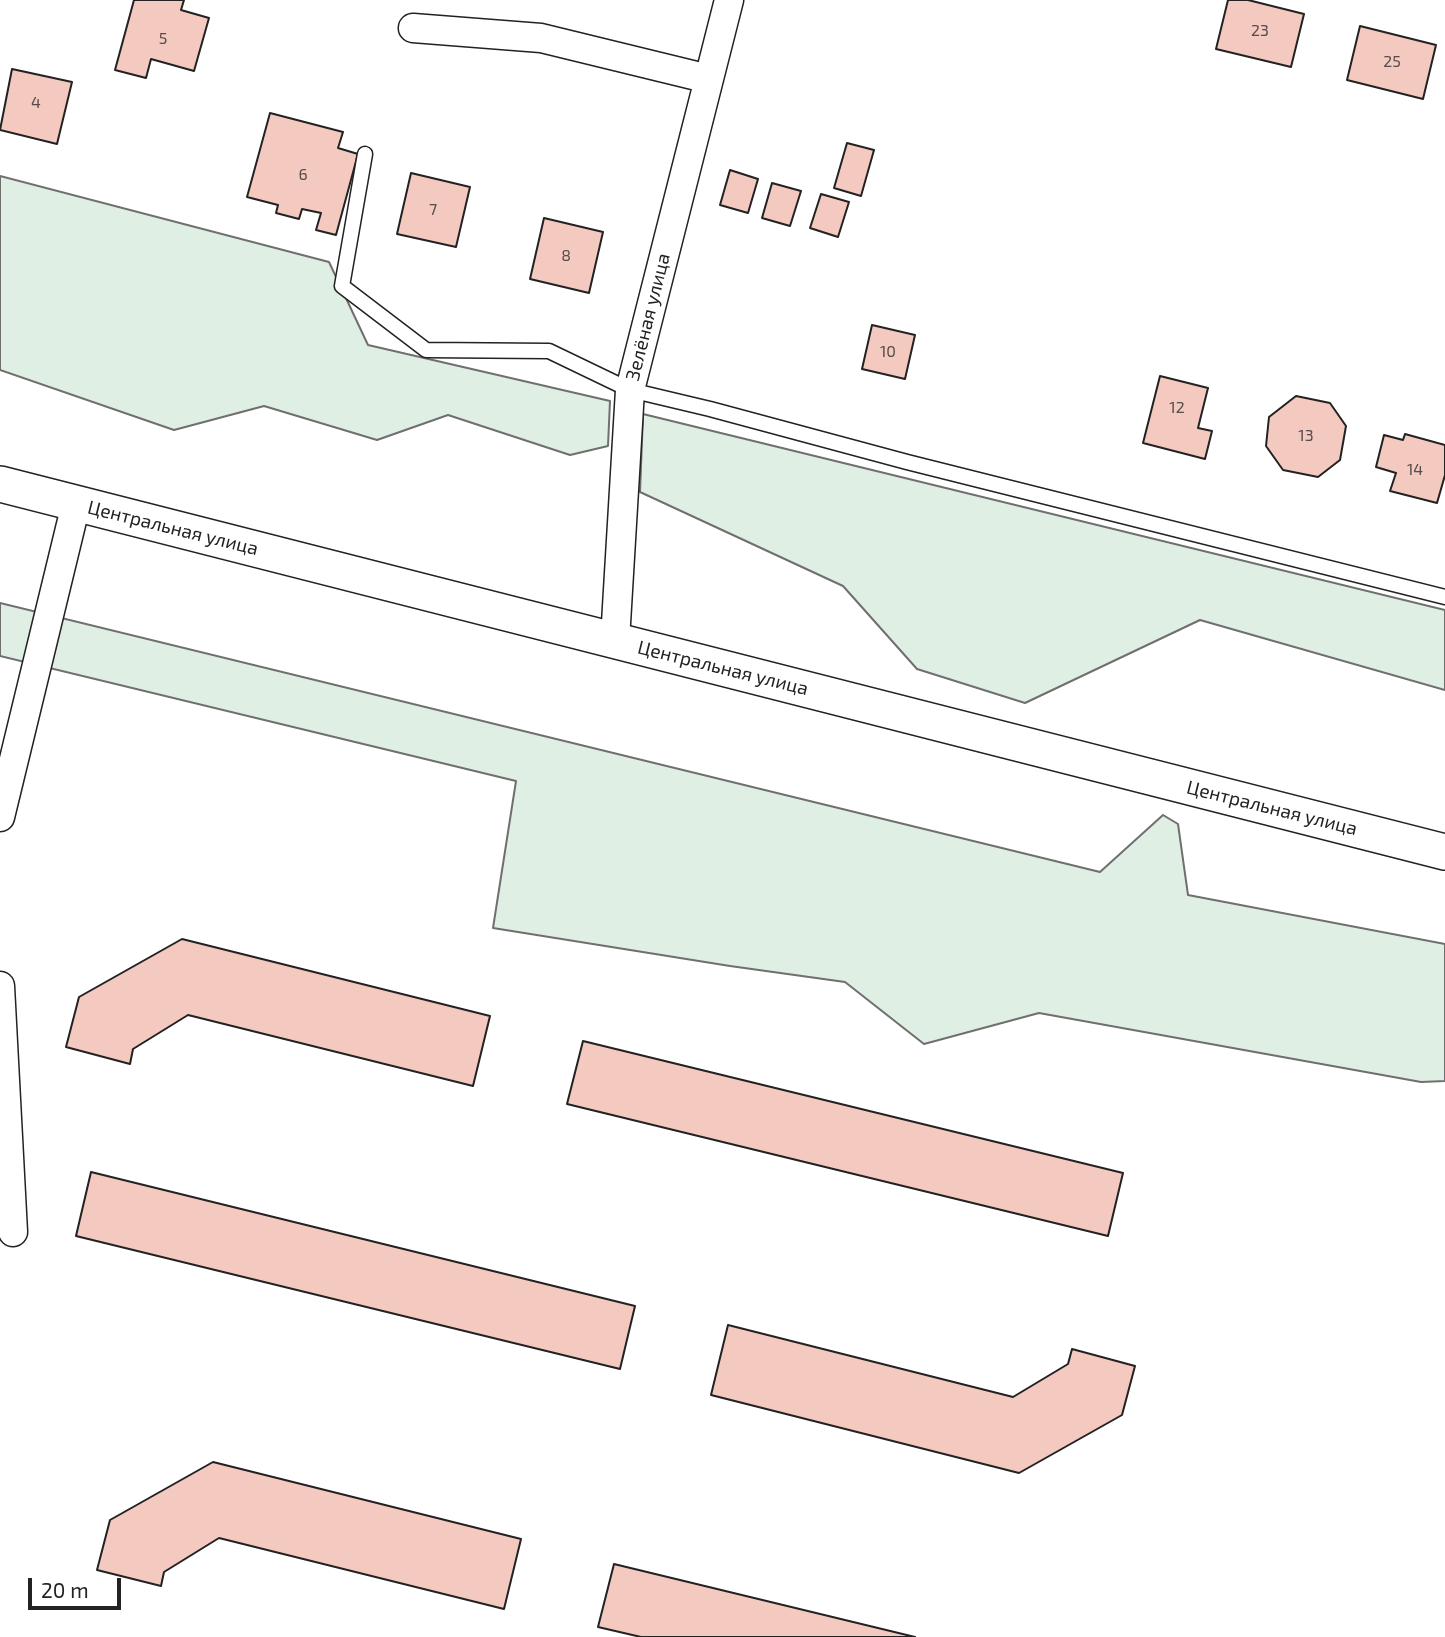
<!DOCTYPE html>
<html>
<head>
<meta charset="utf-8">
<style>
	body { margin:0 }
	#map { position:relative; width:1445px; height:1637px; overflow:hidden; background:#fff; font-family:"Exo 2",sans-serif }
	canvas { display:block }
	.scale { position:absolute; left:28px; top:1578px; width:93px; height:32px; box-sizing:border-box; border:4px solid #222; border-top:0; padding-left:9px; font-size:21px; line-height:24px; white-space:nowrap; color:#222; -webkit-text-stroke:5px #fff; paint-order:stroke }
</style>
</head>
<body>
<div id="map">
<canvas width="1445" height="1637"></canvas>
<div class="scale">20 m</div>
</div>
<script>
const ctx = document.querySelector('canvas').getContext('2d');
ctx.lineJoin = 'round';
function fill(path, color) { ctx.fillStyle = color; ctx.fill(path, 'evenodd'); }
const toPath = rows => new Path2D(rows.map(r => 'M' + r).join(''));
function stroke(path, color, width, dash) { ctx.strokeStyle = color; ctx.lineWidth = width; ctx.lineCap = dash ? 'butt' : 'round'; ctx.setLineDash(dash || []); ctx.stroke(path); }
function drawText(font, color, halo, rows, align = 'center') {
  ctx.font = font + ' "Exo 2",sans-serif'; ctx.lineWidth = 5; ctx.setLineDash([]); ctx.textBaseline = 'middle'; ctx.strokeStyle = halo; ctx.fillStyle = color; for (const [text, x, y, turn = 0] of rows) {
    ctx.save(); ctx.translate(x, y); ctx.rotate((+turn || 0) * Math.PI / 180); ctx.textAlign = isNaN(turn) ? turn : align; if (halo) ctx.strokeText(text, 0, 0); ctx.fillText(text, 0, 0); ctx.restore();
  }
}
const green = toPath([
	[0,176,329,262,368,345,610,401,608,446,570,455,448,415,377,440,264,406,174,430,0,370,0,176],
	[643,414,1445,610,1445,690,1200,620,1025,703,917,669,843,586,640,492,643,414],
	[0,603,1100,872,1163,815,1178,824,1188,895,1445,944,1445,1081,1421,1082,1039,1013,924,1044,845,982,730,966,493,928,516,781,0,656,0,603]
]);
fill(green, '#e0efe3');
stroke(green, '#6f6f6f', 2);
const building = toPath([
	[134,0,184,0,181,10,209,18,194,71,151,59,146,78,115,70,134,0],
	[1228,0,1248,0,1304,14,1291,67,1216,49,1228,0],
	[1360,26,1436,45,1423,99,1347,80,1360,26],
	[12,69,72,82,57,144,0,130,12,69],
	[270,113,343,132,338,148,358,154,336,235,316,230,321,213,302,209,299,219,276,213,278,205,247,197,270,113],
	[847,143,874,150,861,196,834,188,847,143],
	[730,170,758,179,748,213,720,205,730,170],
	[411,173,470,187,456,247,397,234,411,173],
	[772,183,801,191,790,226,762,218,772,183],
	[821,194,849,202,838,237,810,228,821,194],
	[544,218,603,232,589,293,530,279,544,218],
	[872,325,915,335,905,379,862,369,872,325],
	[1160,376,1208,388,1198,428,1212,431,1205,459,1143,443,1160,376],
	[1296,396,1330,403,1346,426,1340,460,1318,477,1283,470,1266,446,1269,417,1296,396],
	[1405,434,1445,445,1445,475,1437,503,1390,491,1396,473,1376,467,1384,435,1403,440,1405,434],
	[182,939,490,1016,473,1086,188,1015,133,1049,130,1064,66,1047,79,997,182,939],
	[583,1041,1123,1173,1108,1236,567,1104,583,1041],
	[91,1172,635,1306,620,1369,76,1236,91,1172],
	[728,1325,1013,1397,1068,1364,1072,1349,1135,1366,1122,1415,1019,1473,711,1395,728,1325],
	[213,1462,521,1539,504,1609,219,1538,164,1572,161,1586,97,1570,110,1520,213,1462],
	[614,1564,915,1637,641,1637,598,1627,614,1564]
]);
fill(building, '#f3c9c0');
stroke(building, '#222', 2);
const service = toPath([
	[365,154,342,286,426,350,549,351,630,390,710,409,907,462,1445,597]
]);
const minor = toPath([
	[413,28,541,38,709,79],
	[615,640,630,390,729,0],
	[0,817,76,504],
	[0,986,13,1232]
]);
const tertiary = toPath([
	[0,484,1445,852]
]);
stroke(service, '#222', 17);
stroke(minor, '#222', 31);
stroke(tertiary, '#222', 38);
stroke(service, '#fff', 14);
stroke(minor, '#fff', 28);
stroke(tertiary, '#fff', 35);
drawText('16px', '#564c4a', null, [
	["23",1260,31],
	["5",163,39],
	["25",1392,62],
	["4",36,103],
	["6",303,175],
	["7",433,210],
	["8",566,256],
	["10",888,352],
	["12",1177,408],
	["13",1306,436],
	["14",1415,470]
]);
drawText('19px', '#222', '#fff', [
	["Зелёная улица",648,317,-76],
	["Центральная улица",173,528,14],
	["Центральная улица",723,668,14],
	["Центральная улица",1272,808,14]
]);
</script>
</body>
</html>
